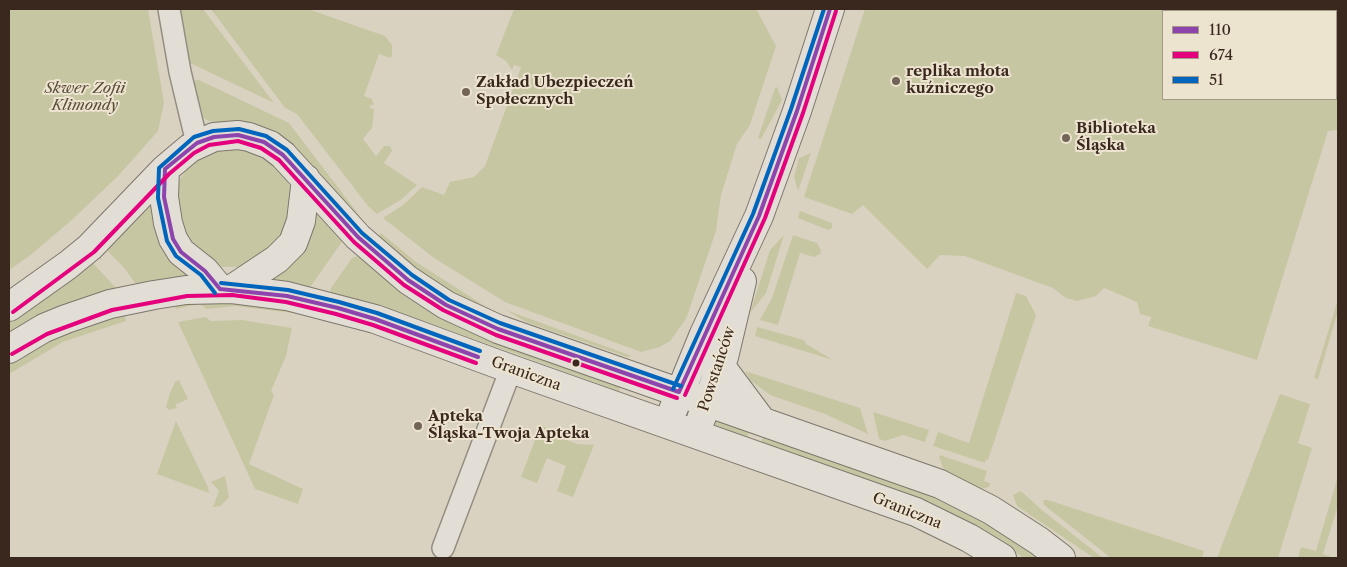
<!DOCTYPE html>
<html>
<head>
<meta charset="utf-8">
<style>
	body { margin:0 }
	#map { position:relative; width:1347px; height:567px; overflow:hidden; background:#dad2c0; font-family:"Libre Caslon Text",serif }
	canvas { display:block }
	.frame { position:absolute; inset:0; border:10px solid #3a281f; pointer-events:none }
	.legend { position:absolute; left:1162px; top:10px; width:175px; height:90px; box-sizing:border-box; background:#ede4d0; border:1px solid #a59989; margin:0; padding:6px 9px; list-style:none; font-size:15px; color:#3a281f }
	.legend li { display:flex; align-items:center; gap:10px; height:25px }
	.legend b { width:25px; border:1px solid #a59989 }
</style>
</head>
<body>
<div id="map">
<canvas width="1347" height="567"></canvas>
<div class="frame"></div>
<ul class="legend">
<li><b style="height:6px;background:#8e44ad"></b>110</li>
<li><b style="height:6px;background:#e5007d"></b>674</li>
<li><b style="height:6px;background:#0065bd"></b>51</li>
</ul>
</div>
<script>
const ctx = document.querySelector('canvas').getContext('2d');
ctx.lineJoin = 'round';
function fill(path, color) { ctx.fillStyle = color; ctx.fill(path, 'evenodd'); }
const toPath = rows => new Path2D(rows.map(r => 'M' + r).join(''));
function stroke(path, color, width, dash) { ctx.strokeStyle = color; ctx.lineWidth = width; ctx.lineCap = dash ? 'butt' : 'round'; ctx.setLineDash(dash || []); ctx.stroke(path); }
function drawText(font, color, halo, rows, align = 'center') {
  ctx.font = font + ' "Libre Caslon Text",serif'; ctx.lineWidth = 4; ctx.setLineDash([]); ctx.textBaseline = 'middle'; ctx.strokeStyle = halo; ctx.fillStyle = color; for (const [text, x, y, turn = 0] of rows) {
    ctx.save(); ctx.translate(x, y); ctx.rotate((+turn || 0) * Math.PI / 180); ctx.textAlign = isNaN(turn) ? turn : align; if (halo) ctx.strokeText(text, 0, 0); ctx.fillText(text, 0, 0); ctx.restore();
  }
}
fill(toPath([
	[9,9,148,9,164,103,158,131,118,176,73,219,28,257,9,270],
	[179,9,203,9,274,103,188,62],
	[211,9,308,9,385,36,392,45,392,56,390,58,379,54,364,96,372,99,374,105,370,105,370,108,374,109,372,128,363,139,376,156,384,146,390,146,392,151,384,163,417,185,402,199,377,214,368,206,297,114,285,108],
	[514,9,756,9,776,46,750,125,737,144,721,195,716,231,686,319,670,341,660,347,641,352,505,302,434,258,383,218,403,205,422,187,444,195,450,182,474,177,485,166,521,67,514,65,512,70,506,61,496,55],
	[865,9,1338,9,1338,130,1328,131,1257,360,1148,326,1151,317,1140,314,1137,302,1104,288,1096,296,1077,301,1066,298,1053,288,965,256,940,255,927,269,863,205,852,214,804,197],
	[1163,11,1336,11,1336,99,1163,99],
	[199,80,289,123,362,219,359,223,222,124,209,121,202,117,199,114,191,81],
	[777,87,782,100,761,139,758,138,775,88],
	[217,147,250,149,280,167,293,193,286,236,242,267,223,267,212,264,185,245,176,185,192,162],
	[811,153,798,191,794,177,799,158],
	[153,197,197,275,138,287,125,269,104,247],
	[313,207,344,239,308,290,262,277],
	[800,211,832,223,832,228,828,230,798,218],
	[381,233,416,262,488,308,520,325,447,294,376,239],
	[784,235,766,293,750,313,770,250],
	[793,235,817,243,821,250,820,254,814,257,800,253,778,325,760,320,772,298],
	[361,255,621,384,619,391,427,322,330,295,331,288,352,258],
	[91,261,118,290,9,336,9,321],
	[1016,293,1026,296,1036,315,988,460,986,459,985,463,933,446,938,432,969,443],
	[1338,299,1338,311,1318,379,1314,378],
	[179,302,260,303,301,314,235,306,207,309,200,304,175,309],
	[506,310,632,356,627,357,526,322],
	[124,312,126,321,63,342,9,374,9,362,51,337],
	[205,317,211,321,242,320,292,328,286,356,271,391,274,395,249,464,303,489,298,504,255,489,178,322],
	[757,327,804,340,806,344,833,360,755,336],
	[745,371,860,408,868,434,825,414,770,395,750,380],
	[179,380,188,399,175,405,177,408,169,410,166,407,170,393,175,382],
	[1280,394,1310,404,1298,443,1312,448,1278,558,1217,558],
	[873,412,929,430,925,442,903,435,885,441,879,439],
	[716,420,750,429,746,441,714,428],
	[176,421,208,487,209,493,157,474],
	[541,424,554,435,577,444,594,445,573,497,557,491,566,466,547,458,537,483,521,477],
	[764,434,933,494,978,517,1046,558,1024,558,1008,548,760,446],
	[940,455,987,471,984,481,990,483,989,487,977,490,938,473,944,470,939,457],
	[225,476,229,497,221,506,213,507,219,491,211,482],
	[1338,476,1338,506,1323,554,1334,558,1298,558,1301,547,1316,551],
	[1021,491,1043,511,1103,558,1094,558,1017,506,1013,495],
	[1043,500,1048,500,1204,551,1202,558,1111,558,1044,505]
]), '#c7c6a3');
const street = toPath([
	[169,9,180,72,197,143],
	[443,548,511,369]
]);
const secondary = toPath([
	[165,169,164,197,168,223,173,239,181,252,205,271,220,289],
	[232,289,277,259,293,243,301,221,306,179],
	[9,307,68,265,90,247,165,169,190,148,214,137,238,135,249,137,270,145,283,155,358,237,408,280,446,305,498,329,940,484,991,510,1039,541,1061,558],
	[9,349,44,328,66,319,110,304,154,295,186,290,232,289,287,296,375,319,511,369,916,512,969,538,1002,558],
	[720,365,761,420],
	[673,410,704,334,759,216,797,111,830,9],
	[701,419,724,357,742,281]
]);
stroke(street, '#948d82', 24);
stroke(secondary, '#7d766c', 30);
stroke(street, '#e2ded5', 21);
stroke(secondary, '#e2ded5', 28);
stroke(toPath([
	[220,289,205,271,181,252,173,239,164,197,165,169,197,143,214,137,238,135,264,142,283,155,358,237,408,280,446,305,498,329,679,392],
	[220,289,287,296,338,308,375,319,478,357],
	[679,392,759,216,797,111,830,9]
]), '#8e44ad', 4);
stroke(toPath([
	[13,312,94,252,169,174,194,153,209,145,238,141,261,148,279,160,354,242,404,285,443,310,496,335,677,398],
	[12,354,47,334,112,310,187,296,232,295,286,302,336,314,373,325,476,363],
	[685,395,765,218,803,113,836,11]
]), '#e5007d', 4);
stroke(toPath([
	[221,283,288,290,339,302,377,313,480,351],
	[215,293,201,275,176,256,167,241,158,198,159,168,194,137,213,131,239,129,266,136,287,150,362,233,412,275,449,300,500,323,681,386],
	[673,389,753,214,791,109,824,9]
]), '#0065bd', 4);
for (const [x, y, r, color] of [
	[896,81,5,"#726457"],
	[466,92,5,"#726457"],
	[1066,138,5,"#726457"],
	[576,363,4.5,"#3a281f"],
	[418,426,5,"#726457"]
]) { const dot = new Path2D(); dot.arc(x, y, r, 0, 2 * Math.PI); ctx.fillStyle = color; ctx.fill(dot); stroke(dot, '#ede4d0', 2); }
drawText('bold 15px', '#3a281f', '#ede4d0', [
	["replika młota",906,72],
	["kuźniczego",906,89],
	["Zakład Ubezpieczeń",476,83],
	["Społecznych",476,100],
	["Biblioteka",1076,129],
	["Śląska",1076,146],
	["Apteka",428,417],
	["Śląska-Twoja Apteka",428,434]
], 'left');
drawText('italic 15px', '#594d3a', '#ede4d0', [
	["Skwer Zofii",85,89],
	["Klimondy",85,106]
]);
drawText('15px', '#3a281f', '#ede4d0', [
	["Powstańców",717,369,-72],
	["Graniczna",526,374,20],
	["Graniczna",907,511,22]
]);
</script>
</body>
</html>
